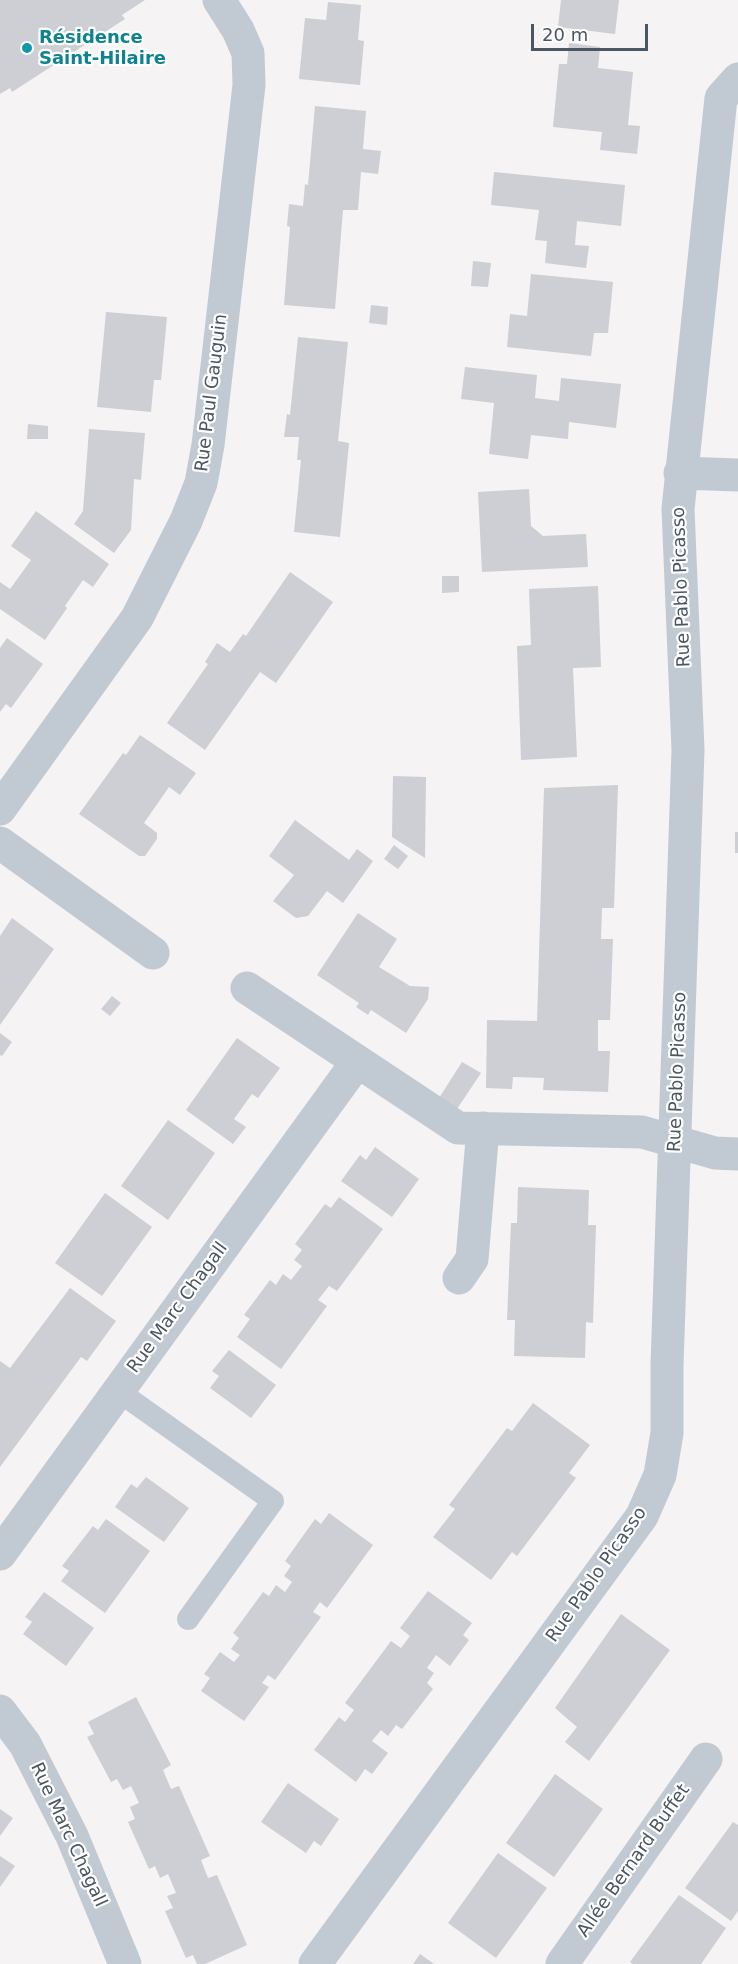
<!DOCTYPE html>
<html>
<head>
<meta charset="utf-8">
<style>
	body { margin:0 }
	#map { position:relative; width:738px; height:1964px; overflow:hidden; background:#f5f3f3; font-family:"DejaVu Sans",sans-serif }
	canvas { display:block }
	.scale { position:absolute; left:531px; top:24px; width:117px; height:27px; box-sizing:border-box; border:3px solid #4a5661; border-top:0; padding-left:8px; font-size:18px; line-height:21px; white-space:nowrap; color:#4a5661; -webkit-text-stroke:4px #fff; paint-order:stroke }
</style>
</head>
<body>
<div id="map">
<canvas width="738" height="1964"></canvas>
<div class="scale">20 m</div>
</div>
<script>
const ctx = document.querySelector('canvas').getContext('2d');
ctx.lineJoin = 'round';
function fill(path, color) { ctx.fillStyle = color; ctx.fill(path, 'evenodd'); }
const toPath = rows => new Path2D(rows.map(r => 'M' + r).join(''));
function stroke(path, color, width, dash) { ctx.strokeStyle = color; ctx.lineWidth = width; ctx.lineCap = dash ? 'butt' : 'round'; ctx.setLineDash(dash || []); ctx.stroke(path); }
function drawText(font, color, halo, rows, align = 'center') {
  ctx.font = font + ' "DejaVu Sans",sans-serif'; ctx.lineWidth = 4.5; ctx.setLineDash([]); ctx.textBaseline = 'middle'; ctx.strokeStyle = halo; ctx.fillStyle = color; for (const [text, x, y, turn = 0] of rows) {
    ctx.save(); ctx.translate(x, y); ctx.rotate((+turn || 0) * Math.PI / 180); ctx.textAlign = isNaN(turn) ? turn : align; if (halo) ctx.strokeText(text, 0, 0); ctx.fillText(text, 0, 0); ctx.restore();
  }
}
fill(toPath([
	[0,0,145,0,122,15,125,19,12,92,10,88,0,94],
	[561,0,619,0,615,34,558,27],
	[328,2,361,5,358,40,364,41,360,85,299,79,305,18,326,20],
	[569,43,600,47,598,68,633,72,628,125,640,126,637,154,600,150,602,132,553,127,559,64,567,64],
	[315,106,366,111,363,149,381,151,378,174,361,172,358,210,343,210,335,309,284,305,290,227,287,226,289,204,303,206,305,184,308,185],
	[494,172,625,185,621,226,577,221,575,245,589,246,586,268,545,263,547,241,535,240,539,210,491,205],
	[473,261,491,263,488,287,471,286],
	[531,274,613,282,608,333,594,333,591,356,507,347,510,314,527,316],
	[371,305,388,307,387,325,369,323],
	[106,312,167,317,161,380,154,380,151,412,97,407],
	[298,337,348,342,338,441,349,443,340,537,294,532,301,460,297,460,299,437,284,437,287,414,290,415],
	[465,367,537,375,535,398,559,401,561,378,621,384,616,428,569,422,568,439,531,435,528,459,489,454,494,403,461,399],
	[28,424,48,426,48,439,27,439],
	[89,429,145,433,141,480,134,479,131,530,114,553,74,524,83,511],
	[529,489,531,526,543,536,586,534,588,567,482,572,478,492],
	[36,511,109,564,93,587,83,580,65,606,67,608,45,640,0,609,0,582,10,589,31,560,11,546],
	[290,572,333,602,276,683,260,672,205,750,167,723,208,664,205,662,217,643,230,652,243,634,246,636],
	[442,576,459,576,459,592,442,593],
	[598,586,601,667,573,668,577,757,521,760,517,646,531,645,529,589],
	[7,638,43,664,11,708,6,704,0,712,0,648],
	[140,735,196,773,180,795,169,787,144,823,157,833,157,839,145,856,139,856,79,814,123,753,126,755],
	[393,776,426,777,425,858,392,837],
	[618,785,614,908,602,908,601,939,613,939,610,1020,598,1020,598,1051,610,1051,608,1092,543,1090,544,1078,513,1077,512,1089,486,1088,487,1020,537,1021,544,788],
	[295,820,349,860,357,849,373,861,343,903,327,891,308,916,296,918,273,901,294,875,269,856],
	[735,832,738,832,738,853,735,853],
	[394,845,408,856,398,869,384,859],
	[358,913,397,939,379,967,410,986,429,987,428,999,406,1033,371,1010,368,1015,356,1007,359,1003,317,975],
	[12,918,54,949,0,1025,0,936],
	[112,996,121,1003,110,1016,101,1009],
	[0,1033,12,1042,2,1056,0,1055],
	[237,1038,280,1068,258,1098,252,1094,234,1119,246,1127,233,1144,186,1110],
	[462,1062,481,1073,457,1109,439,1098],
	[168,1120,215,1153,168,1220,121,1186],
	[375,1147,419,1179,392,1217,341,1181,360,1155,366,1160],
	[518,1187,589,1190,588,1225,596,1225,593,1323,586,1322,585,1358,514,1356,515,1320,507,1320,511,1223,517,1223],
	[105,1193,152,1227,102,1296,55,1263],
	[339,1197,383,1229,337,1291,329,1286,318,1300,327,1306,281,1369,237,1337,250,1319,244,1315,270,1280,276,1285,283,1274,291,1280,302,1266,294,1260,302,1250,295,1244,325,1204,331,1208],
	[70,1288,116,1321,87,1361,81,1357,0,1467,0,1361,10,1368],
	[229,1350,276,1385,251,1418,210,1388,219,1376,212,1371],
	[533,1403,590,1445,569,1473,576,1478,517,1556,512,1552,491,1580,433,1537,455,1509,449,1505,507,1428,512,1431],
	[146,1477,189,1508,164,1542,115,1507,131,1484,137,1488],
	[329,1513,373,1545,327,1608,320,1602,313,1612,321,1617,275,1680,268,1675,262,1683,269,1687,244,1721,201,1691,210,1678,204,1674,220,1652,234,1662,240,1655,231,1649,239,1638,233,1633,263,1592,269,1596,276,1585,285,1592,292,1582,284,1576,291,1566,285,1561,315,1519,321,1524],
	[106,1519,150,1551,105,1613,61,1581,69,1571,62,1566,93,1526,98,1530],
	[428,1591,472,1623,463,1635,469,1640,450,1666,436,1655,427,1668,434,1673,427,1683,433,1689,402,1729,396,1725,388,1736,381,1730,372,1741,388,1753,372,1774,365,1769,356,1782,314,1750,339,1717,345,1722,354,1710,345,1703,391,1641,401,1648,410,1636,400,1628],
	[44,1592,94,1628,66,1666,23,1634,32,1622,25,1617],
	[621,1614,670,1650,589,1761,565,1742,577,1727,555,1708],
	[136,1697,171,1765,163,1770,171,1789,179,1786,210,1856,201,1860,208,1878,217,1875,247,1945,205,1964,197,1964,193,1955,186,1958,165,1911,173,1908,167,1896,176,1893,168,1874,160,1878,155,1866,149,1869,128,1822,135,1819,130,1807,139,1803,131,1786,123,1790,117,1779,111,1782,87,1737,94,1734,88,1722],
	[555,1774,603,1809,554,1877,506,1843],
	[288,1783,339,1819,321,1846,314,1841,306,1853,261,1822],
	[0,1809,13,1818,0,1836],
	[733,1822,738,1825,738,1911,731,1921,685,1888],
	[498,1853,547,1888,496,1958,448,1923],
	[0,1856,15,1866,0,1887],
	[679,1895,726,1928,701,1964,633,1964,630,1962],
	[420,1954,434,1964,413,1964]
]), '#cdcfd5');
stroke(toPath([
	[118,1391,273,1501,188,1619]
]), '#c1cad2', 22);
stroke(toPath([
	[680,473,738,475],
	[0,809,137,618,186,521,201,483,208,445,249,85,248,53,238,30,219,0],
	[0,843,153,953],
	[247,988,458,1128,642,1132,715,1153,738,1154],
	[459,1278,472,1259,483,1128],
	[0,1554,357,1062],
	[0,1711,25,1744,72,1836,125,1964],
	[315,1964,642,1516,660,1475,667,1433,667,1365,688,750,678,509,721,98,738,79],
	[562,1964,706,1759]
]), '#c1cad2', 33);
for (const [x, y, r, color] of [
	[27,48,6,"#0f9aa8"]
]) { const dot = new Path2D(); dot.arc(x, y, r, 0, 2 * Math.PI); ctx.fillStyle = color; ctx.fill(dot); stroke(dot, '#fff', 2); }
drawText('bold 18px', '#0d838f', '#fff', [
	["Résidence",39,38],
	["Saint-Hilaire",39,59]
], 'left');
drawText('18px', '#4a5661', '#fff', [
	["Rue Paul Gauguin",212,393,-83],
	["Rue Pablo Picasso",682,587,-92],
	["Rue Pablo Picasso",678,1072,-88],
	["Rue Marc Chagall",178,1308,-54],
	["Rue Pablo Picasso",597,1575,-55],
	["Rue Marc Chagall",68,1835,65],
	["Allée Bernard Buffet",634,1861,-55]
]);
</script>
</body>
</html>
